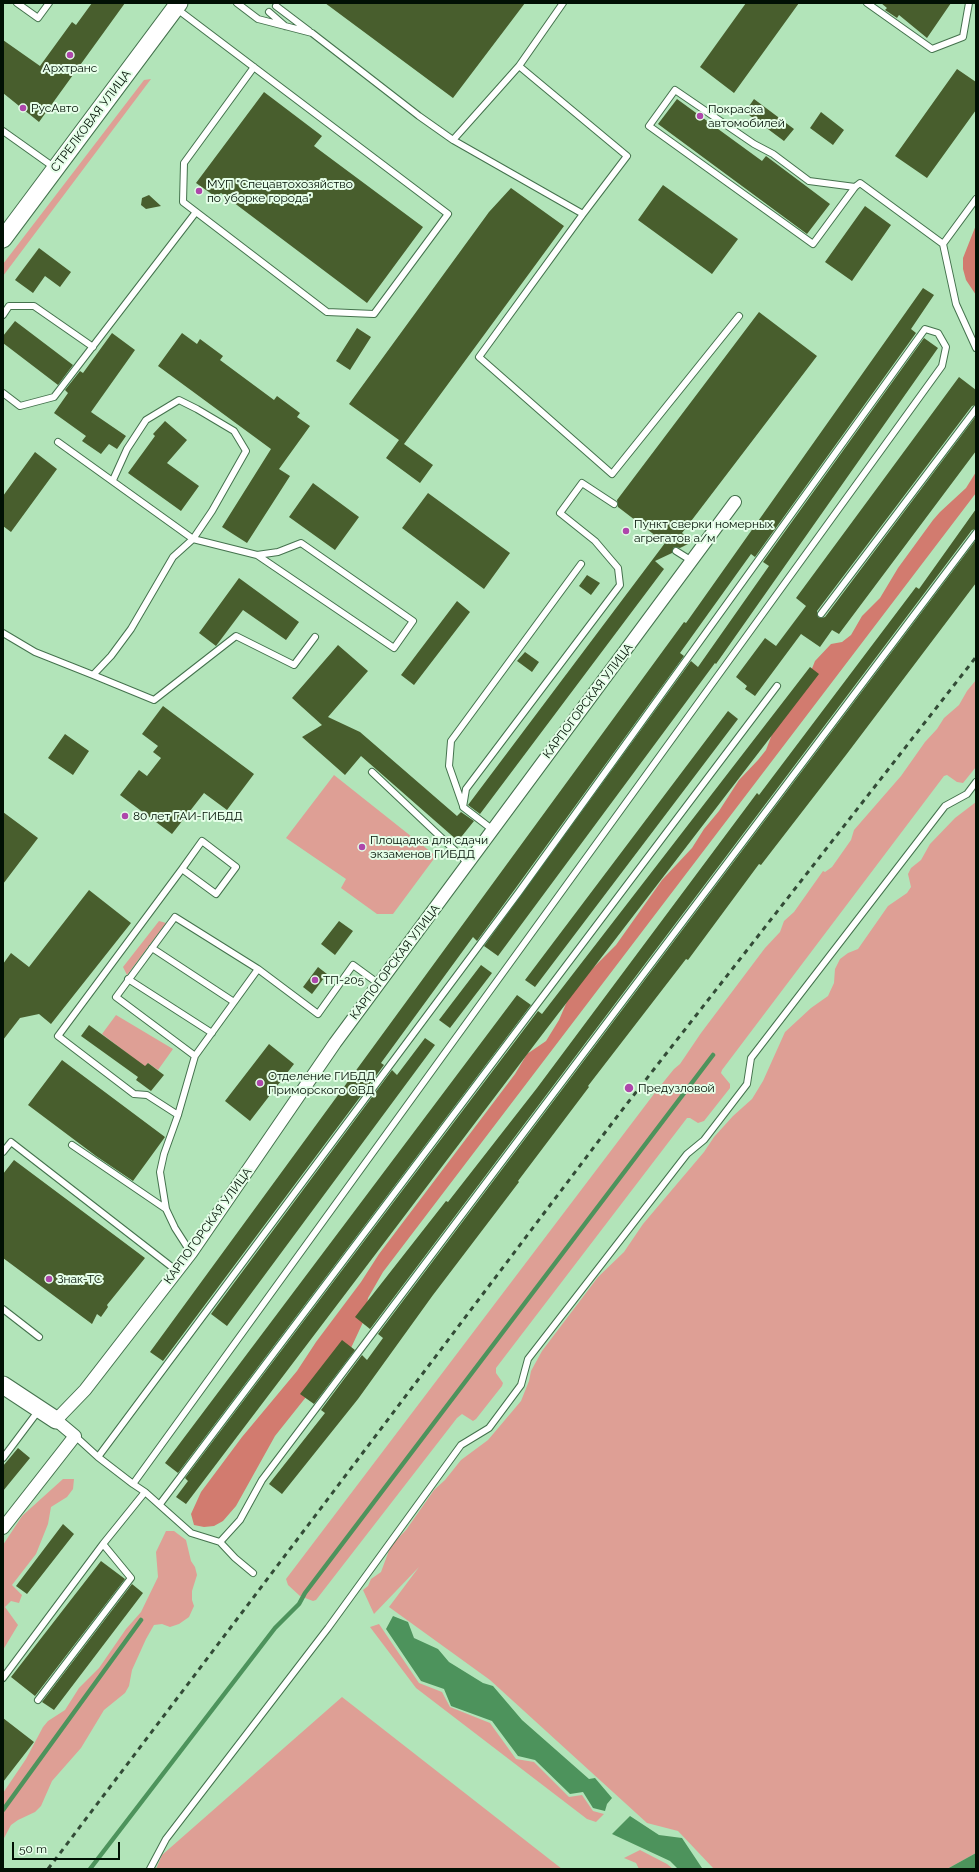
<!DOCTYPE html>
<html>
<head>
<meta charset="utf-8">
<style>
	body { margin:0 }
	#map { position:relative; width:979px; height:1872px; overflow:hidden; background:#b2e4b9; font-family:Raleway,sans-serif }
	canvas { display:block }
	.frame { position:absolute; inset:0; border:4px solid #011004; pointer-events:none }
	.scale { position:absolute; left:12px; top:1842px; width:108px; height:18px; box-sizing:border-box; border:2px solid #011004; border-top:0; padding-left:5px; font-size:12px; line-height:14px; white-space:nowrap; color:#011004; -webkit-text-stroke:3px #e5fee8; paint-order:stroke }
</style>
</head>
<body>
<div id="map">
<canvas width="979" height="1872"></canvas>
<div class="frame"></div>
<div class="scale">50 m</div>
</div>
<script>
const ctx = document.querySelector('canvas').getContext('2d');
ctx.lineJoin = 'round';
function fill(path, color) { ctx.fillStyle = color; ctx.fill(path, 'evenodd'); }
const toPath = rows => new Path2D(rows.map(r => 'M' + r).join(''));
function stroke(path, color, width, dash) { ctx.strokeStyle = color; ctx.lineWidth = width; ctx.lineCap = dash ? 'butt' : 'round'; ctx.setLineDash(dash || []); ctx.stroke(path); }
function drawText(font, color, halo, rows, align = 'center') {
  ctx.font = font + ' Raleway,sans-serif'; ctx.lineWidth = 4; ctx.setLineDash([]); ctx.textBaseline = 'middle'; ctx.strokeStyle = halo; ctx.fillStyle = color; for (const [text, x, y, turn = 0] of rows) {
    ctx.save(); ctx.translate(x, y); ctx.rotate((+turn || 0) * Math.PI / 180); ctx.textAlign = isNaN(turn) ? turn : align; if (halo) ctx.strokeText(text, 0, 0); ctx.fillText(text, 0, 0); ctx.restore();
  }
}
fill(toPath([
	[151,79,3,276,3,264,144,80],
	[976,680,976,767,963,783,957,782,947,775,944,776,722,1070,721,1073,730,1084,730,1088,704,1121,698,1123,690,1118,687,1118,496,1368,496,1373,503,1383,502,1386,476,1419,473,1421,462,1414,457,1418,316,1600,313,1601,300,1596,288,1585,286,1579,657,1090,674,1069,680,1064,701,1033,765,948,780,932,784,921,794,912,823,871,825,872,832,867,851,840,854,830,901,776,925,742,937,729,944,718,959,705,967,691],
	[334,775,436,856,393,914,377,914,341,888,346,879,286,838],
	[976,802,976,1853,947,1869,714,1869,678,1831,647,1823,490,1680,389,1607,419,1567,374,1614,363,1590,368,1586,371,1579,381,1572,391,1545,406,1530,434,1490,445,1480,461,1460,488,1440,521,1401,529,1381,531,1371,542,1351,598,1277,624,1252,643,1224,704,1152,714,1137,733,1116,752,1099,763,1081,785,1032,811,1008,828,996,834,983,835,969,840,959,848,953,858,949,888,906,907,893,911,887,908,874,911,868,921,860,930,844,955,818],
	[159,921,166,923,127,975,123,967],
	[116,1015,173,1049,158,1070,148,1063,145,1067,102,1034],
	[63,1479,74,1479,73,1489,67,1497,51,1507,48,1524,36,1554,12,1585,22,1595,19,1603,11,1601,5,1607,18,1625,3,1650,3,1545,22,1516],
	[166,1531,174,1531,186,1540,191,1561,195,1567,197,1575,192,1591,192,1600,194,1606,189,1617,179,1624,170,1627,162,1624,154,1625,146,1639,132,1670,129,1686,125,1693,104,1710,81,1748,52,1781,41,1806,35,1812,18,1820,11,1825,3,1840,3,1793,26,1759,43,1727,48,1721,65,1710,79,1688,99,1668,126,1629,141,1612,158,1577,156,1552],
	[379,1624,419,1683,442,1692,450,1707,490,1723,516,1759,534,1762,569,1797,582,1795,593,1811,604,1814,596,1822,587,1819,416,1688,370,1627],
	[342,1697,562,1869,156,1869,162,1855],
	[640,1850,667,1864,673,1869,639,1869,636,1863,624,1858]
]), '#de9f95');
fill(toPath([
	[976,225,976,295,966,280,963,269,963,258],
	[976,472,976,493,383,1272,368,1298,365,1318,351,1348,314,1387,275,1436,236,1506,223,1521,214,1526,204,1527,194,1525,191,1514,201,1492,242,1437,297,1371,316,1342,361,1282,379,1254,515,1074,527,1054,546,1041,559,1020,568,999,581,980,616,945,662,880,692,848,704,829,719,811,739,780,758,760,766,750,774,729,811,671,815,661,831,644,842,642,851,635,862,616,880,598,898,568,933,520,940,512,966,488]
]), '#d27b6f');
fill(toPath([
	[393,1616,408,1622,414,1638,438,1649,449,1662,483,1683,493,1686,522,1720,589,1779,595,1778,612,1798,607,1804,605,1811,593,1808,583,1792,570,1794,535,1760,518,1756,492,1721,451,1706,444,1689,421,1681,386,1629],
	[630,1816,659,1835,682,1838,702,1868,678,1869,670,1861,612,1834],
	[976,1853,976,1869,947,1869]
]), '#4d935c');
stroke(toPath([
	[3,1810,141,1620],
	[90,1869,275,1628,299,1604,305,1593,713,1055]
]), '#4d935c', 4.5);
fill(toPath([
	[92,3,125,3,39,122,3,93,3,40,40,66,72,22,76,25],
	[325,3,525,3,453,98],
	[746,3,799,3,734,93,700,67],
	[881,3,951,3,927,38,899,15,897,18,885,10,887,8],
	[957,69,976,82,976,110,927,178,895,156],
	[264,92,322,136,314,146,423,227,367,303,221,193,216,197,196,183],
	[677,99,762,161,766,156,830,204,807,234,658,124],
	[754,99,794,129,784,141,745,112],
	[821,112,844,130,833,145,810,128],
	[663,185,738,239,712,274,638,220],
	[511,188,564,226,404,444,433,465,420,483,386,458,399,440,349,404,489,212],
	[149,195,161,206,146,209,141,205,142,198],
	[865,206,891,225,852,281,825,262],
	[39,248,71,272,60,287,45,276,33,293,15,280],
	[923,288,934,295,911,329,916,333,755,557,751,554,680,653,684,656,515,889,477,941,473,937,381,1063,384,1065,163,1361,150,1352,684,622,686,623],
	[759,312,817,356,682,533,694,541,680,548,674,547,672,553,655,561,664,569,480,814,468,805,665,543,618,507,617,500],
	[15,321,73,365,58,385,3,343,3,336],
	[357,328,371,337,350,370,336,361],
	[112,333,135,350,91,412,126,436,117,449,109,444,101,454,82,441,86,436,54,413,68,393,65,390,80,371,83,373],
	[182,333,197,344,200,339,223,356,220,360,274,400,277,396,300,413,297,417,310,426,279,469,290,476,247,543,222,527,271,449,158,366],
	[924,338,938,348,716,664,715,663,498,956,484,946,691,661,698,667,769,566,763,562],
	[959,377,976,390,976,405,972,406,817,611,818,617,821,618,825,617,976,416,976,451,839,634,832,630,820,647,801,634,755,696,745,689,747,686,736,677,765,638,776,646,806,606,796,598],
	[165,421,187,440,167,463,199,486,181,511,128,473,155,436,153,434],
	[35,452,57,469,11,532,3,526,3,496],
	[313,483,359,517,335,550,289,517],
	[428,493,510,553,484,589,402,528],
	[976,509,976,529,972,530,370,1329,355,1317,446,1201,448,1202,537,1088,757,793,759,795,916,587,919,589],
	[976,540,976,583,846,755,761,865,759,864,688,960,686,959,588,1086,589,1087,518,1181,519,1182,433,1295,358,1399,282,1494,269,1484,325,1413,321,1410,362,1355,367,1360,383,1338,378,1334],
	[587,575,600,583,591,595,579,586],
	[239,578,299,622,286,640,243,610,216,646,199,633],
	[457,601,470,612,414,685,401,675],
	[338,645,368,671,328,717,360,732,457,816,461,812,474,821,458,841,361,756,345,775,302,737,322,725,292,698],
	[525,652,539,662,532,672,517,661],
	[810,667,819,674,538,1040,186,1504,176,1497,188,1481,185,1478,538,1011,542,1014],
	[163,706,254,774,227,810,204,793,172,834,120,795,139,770,147,776,161,758,153,752,158,746,142,734],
	[728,711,738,719,535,987,525,980],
	[65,734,89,751,73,775,48,758],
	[3,812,38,838,3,884],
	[89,890,131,923,51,1024,39,1014,20,1018,3,1040,3,964,11,953,29,967],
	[339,921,353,931,335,955,321,944],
	[481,965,492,973,450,1028,439,1020],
	[318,967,327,974,312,994,303,987],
	[517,995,531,1005,178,1473,165,1463],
	[89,1025,145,1066,148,1063,164,1075,151,1091,136,1080,138,1077,81,1036],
	[425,1038,435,1045,227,1326,211,1314,392,1070,397,1075],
	[269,1044,294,1064,250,1121,225,1101],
	[62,1060,165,1137,133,1181,96,1156,28,1105],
	[14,1160,145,1258,107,1305,108,1307,101,1317,97,1314,92,1324,3,1258,3,1174],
	[342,1340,355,1350,314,1404,300,1394],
	[18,1448,30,1458,3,1491,3,1466],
	[63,1524,74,1534,27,1594,16,1586],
	[101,1561,125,1579,35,1696,11,1677],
	[132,1584,143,1593,54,1710,42,1702],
	[3,1718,34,1742,3,1782]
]), '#485e2d');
const lane = toPath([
	[17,3,38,18,49,3],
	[237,3,258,19,312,33,419,116,453,140,519,66,563,3],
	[867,3,932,49,963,37,969,3],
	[276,6,309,31],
	[177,9,448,214,374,314,327,312,183,202,184,163,254,67],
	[269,12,285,26],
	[519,66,627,156,583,214,479,357,612,474,739,316],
	[3,131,55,168],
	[453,140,583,214],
	[855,187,809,181,773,154,754,144,675,90,649,126,813,244,855,187,860,183,943,244,976,199],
	[943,244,956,304,976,348],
	[3,315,9,306,34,306,93,347],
	[3,393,20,406,54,397,196,212],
	[58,442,193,539,257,555,394,648,413,621,301,543,278,552,257,555],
	[676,551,692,561],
	[821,614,976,409],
	[3,633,35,652,93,675,111,656,131,629,173,557,193,539,212,511,246,451,234,431,197,409,179,400,146,420,127,449,113,480],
	[93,675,154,700,236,636,294,665,315,637],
	[372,772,468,863],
	[463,806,449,766,451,741,581,564],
	[493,830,463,807,466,789,620,585,618,568,595,541,560,513,582,483,614,504],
	[152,948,234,1002],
	[128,979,212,1033],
	[195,1056,116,997,175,917,258,969,318,1014,353,965,379,984],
	[178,1115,147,1095,134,1094,58,1036,182,869,202,841,236,867,216,894,182,869],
	[72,1145,166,1209],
	[3,1152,11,1142,177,1271],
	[191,1253,175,1228,166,1209,160,1172,164,1154,178,1115,195,1056,258,969],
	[3,1309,39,1337],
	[75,1436,98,1457,133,1484,145,1492,191,1533,220,1542,235,1558,253,1573],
	[98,1457,519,892,925,329,938,333,946,347,942,366,133,1484],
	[3,1458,39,1410],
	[160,1504,777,686],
	[220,1542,240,1520,262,1480,976,533],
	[3,1678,103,1544,145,1492],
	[38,1700,131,1578,103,1544],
	[150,1869,166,1839,328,1628,461,1445,489,1428,521,1385,528,1359,687,1154,704,1140,747,1084,751,1058,945,806,967,794,976,782]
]);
const street = toPath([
	[3,1528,75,1436,56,1420,85,1390,191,1253,335,1043,735,502]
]);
const secondary = toPath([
	[3,239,179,3],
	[3,1385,56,1420]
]);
stroke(lane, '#44724d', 8);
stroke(street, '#44724d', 14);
stroke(secondary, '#44724d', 19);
stroke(lane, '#fff', 6);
stroke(street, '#fff', 12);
stroke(secondary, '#fff', 17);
stroke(toPath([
	[48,1869,619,1114,976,657]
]), '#334c37', 3, [5, 5]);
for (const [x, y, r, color] of [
	[70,55,4,"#ae47ab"],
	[23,108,4,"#ae47ab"],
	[700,116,4,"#ae47ab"],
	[199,191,4,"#ae47ab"],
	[626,531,4,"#ae47ab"],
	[125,816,4,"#ae47ab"],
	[362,847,4,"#ae47ab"],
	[315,980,4,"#ae47ab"],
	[260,1083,4,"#ae47ab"],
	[629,1088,5,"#ae47ab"],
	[49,1279,4,"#ae47ab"]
]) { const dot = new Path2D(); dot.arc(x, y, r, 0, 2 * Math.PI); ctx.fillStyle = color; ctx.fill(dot); stroke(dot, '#e5fee8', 1.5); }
drawText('12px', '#011004', '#e5fee8', [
	["Архтранс",70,68,"center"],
	["РусАвто",31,108],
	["Покраска",708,109],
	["автомобилей",708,123],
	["МУП \"Спецавтохозяйство",207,184],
	["по уборке города\"",207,198],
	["Пункт сверки номерных",634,524],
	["агрегатов а/м",634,538],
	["80 лет ГАИ-ГИБДД",133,816],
	["Площадка для сдачи",370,840],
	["экзаменов ГИБДД",370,854],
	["ТП-205",323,980],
	["Отделение ГИБДД",268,1076],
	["Приморского ОВД",268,1090],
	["Предузловой",638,1088],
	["Знак-ТС",57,1279]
], 'left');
drawText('12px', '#011004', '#e5fee8', [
	["СТРЕЛКОВАЯ УЛИЦА",91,121,-53],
	["КАРПОГОРСКАЯ УЛИЦА",588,701,-53],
	["КАРПОГОРСКАЯ УЛИЦА",395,962,-53],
	["КАРПОГОРСКАЯ УЛИЦА",208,1226,-54]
]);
</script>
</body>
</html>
